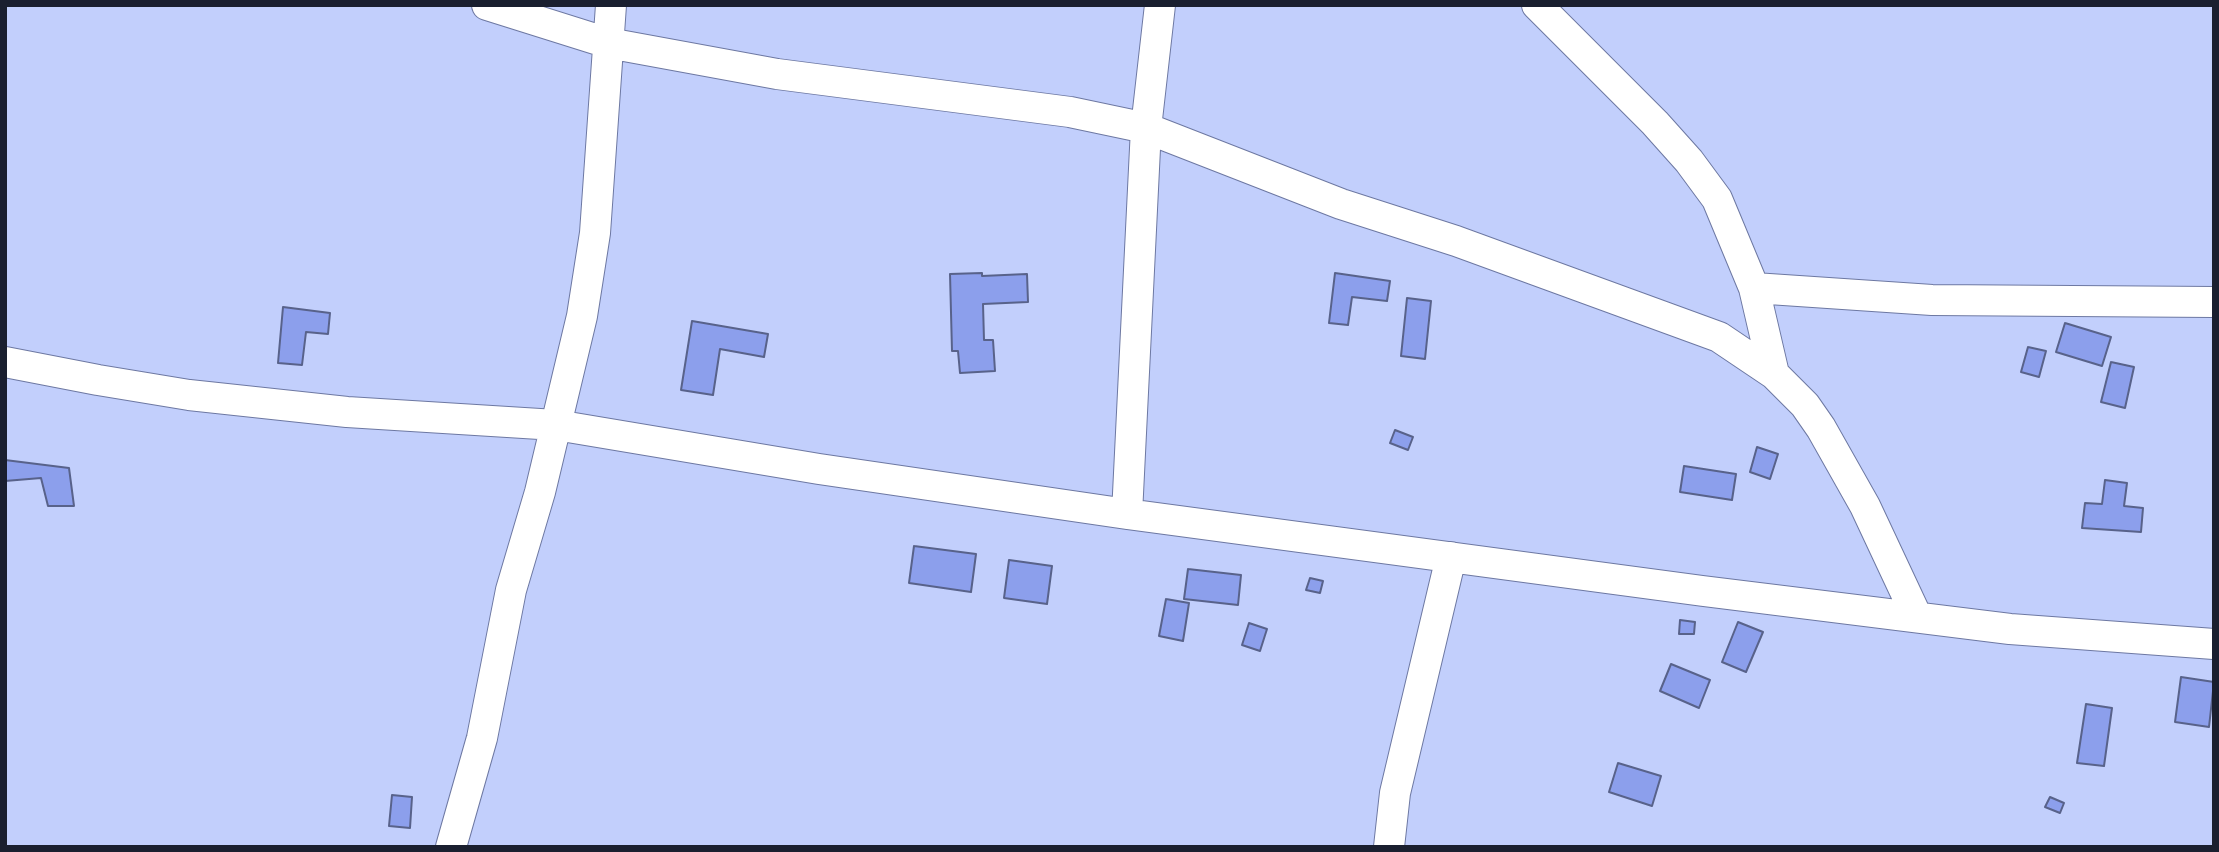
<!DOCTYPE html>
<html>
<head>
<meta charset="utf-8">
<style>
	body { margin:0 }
	#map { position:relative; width:2219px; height:852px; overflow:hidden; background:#c2cffc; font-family:Rubik,sans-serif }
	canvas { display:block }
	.frame { position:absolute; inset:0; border:7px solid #1a1f2f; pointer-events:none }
</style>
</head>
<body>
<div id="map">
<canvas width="2219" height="852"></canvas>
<div class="frame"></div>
</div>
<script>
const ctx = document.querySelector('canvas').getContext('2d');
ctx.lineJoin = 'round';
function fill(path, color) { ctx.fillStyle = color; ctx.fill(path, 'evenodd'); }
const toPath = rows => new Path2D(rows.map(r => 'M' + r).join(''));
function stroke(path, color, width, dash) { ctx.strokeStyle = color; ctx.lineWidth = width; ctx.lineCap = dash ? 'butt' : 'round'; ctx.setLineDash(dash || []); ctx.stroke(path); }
const building = toPath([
	[982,273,982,276,1027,274,1028,302,983,304,984,340,993,340,995,371,960,373,958,351,952,351,950,274,982,273],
	[1335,273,1390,281,1387,301,1352,297,1348,325,1329,323,1335,273],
	[1407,298,1431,301,1425,359,1401,356,1407,298],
	[283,307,330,313,328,334,306,332,302,365,278,363,283,307],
	[692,321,768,334,764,357,720,349,713,395,681,390,692,321],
	[2065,323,2111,337,2102,366,2056,352,2065,323],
	[2028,347,2046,351,2039,377,2021,372,2028,347],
	[2111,362,2134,367,2125,408,2101,402,2111,362],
	[1395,430,1413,437,1408,450,1390,443,1395,430],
	[1757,447,1778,454,1770,479,1750,472,1757,447],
	[5,460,69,468,74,506,48,506,41,478,5,481,5,460],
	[1684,466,1736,474,1732,500,1680,492,1684,466],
	[2105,480,2127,483,2124,506,2143,508,2141,532,2082,528,2085,503,2102,504,2105,480],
	[914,546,976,554,971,592,909,583,914,546],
	[1009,560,1052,566,1047,604,1004,598,1009,560],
	[1188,569,1241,575,1238,605,1184,599,1188,569],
	[1310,578,1323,581,1320,593,1306,590,1310,578],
	[1166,599,1189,603,1183,641,1159,636,1166,599],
	[1680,620,1695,622,1694,634,1679,634,1680,620],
	[1738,622,1763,632,1746,672,1722,662,1738,622],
	[1249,623,1267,629,1260,651,1242,645,1249,623],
	[1671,664,1710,680,1699,708,1660,691,1671,664],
	[2181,677,2214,682,2209,727,2175,722,2181,677],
	[2086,704,2112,708,2104,766,2077,763,2086,704],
	[1618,763,1661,776,1652,806,1609,792,1618,763],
	[392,795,412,797,410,828,389,826,392,795],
	[2050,797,2064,803,2060,813,2045,807,2050,797]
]);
fill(building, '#8c9fec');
stroke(building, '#58628a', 2);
const street = toPath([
	[487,5,608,43,777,74,1070,112,1146,128,1341,204,1456,241,1719,337,1774,374,1805,405,1821,428,1865,506,1917,617],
	[1537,5,1655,123,1689,161,1717,199,1754,288,1774,374],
	[1754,288,1932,300,2214,302],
	[5,362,98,380,189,395,347,412,556,425,819,469,1127,514,1703,591,2010,629,2214,644],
	[1127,514,1146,128,1160,5],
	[451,847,482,738,511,590,540,492,582,316,595,233,611,5],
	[1389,847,1395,793,1451,557]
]);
stroke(street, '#6d78a2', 32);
stroke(street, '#fff', 30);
</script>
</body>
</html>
